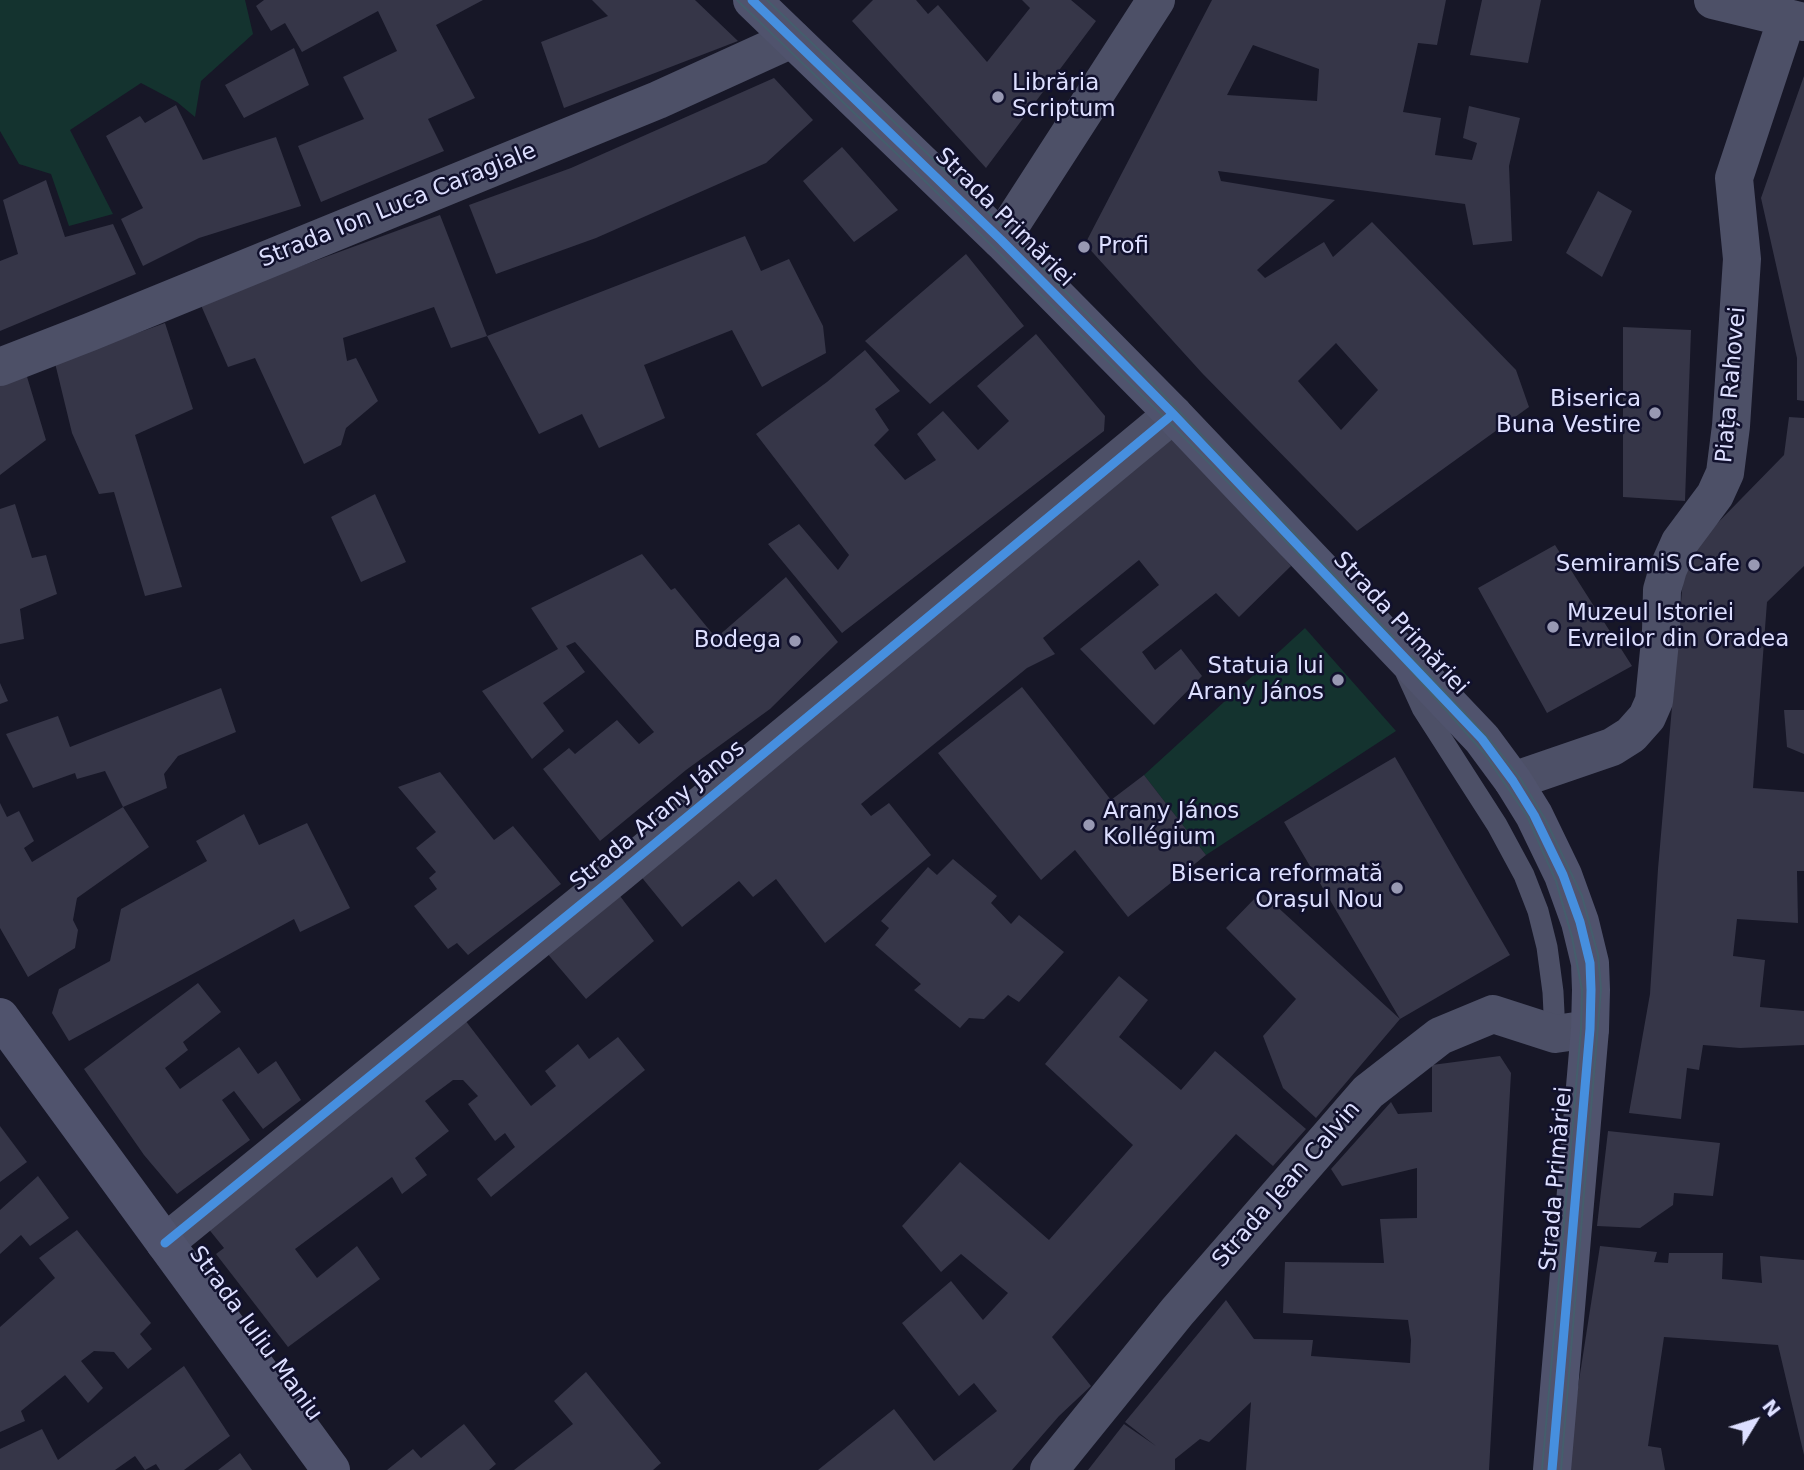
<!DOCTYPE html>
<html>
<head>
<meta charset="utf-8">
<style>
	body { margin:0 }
	#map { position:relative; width:1804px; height:1470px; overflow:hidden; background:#171727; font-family:"DejaVu Sans",sans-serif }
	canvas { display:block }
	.north { position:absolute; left:1720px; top:1386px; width:70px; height:70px; -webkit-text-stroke:5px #11112d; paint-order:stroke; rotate:52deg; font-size:19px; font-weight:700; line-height:28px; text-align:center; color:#dddfff }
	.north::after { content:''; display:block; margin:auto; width:24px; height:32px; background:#dddfff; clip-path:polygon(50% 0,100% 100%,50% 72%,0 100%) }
</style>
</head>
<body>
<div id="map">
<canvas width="1804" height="1470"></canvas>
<div class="north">N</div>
</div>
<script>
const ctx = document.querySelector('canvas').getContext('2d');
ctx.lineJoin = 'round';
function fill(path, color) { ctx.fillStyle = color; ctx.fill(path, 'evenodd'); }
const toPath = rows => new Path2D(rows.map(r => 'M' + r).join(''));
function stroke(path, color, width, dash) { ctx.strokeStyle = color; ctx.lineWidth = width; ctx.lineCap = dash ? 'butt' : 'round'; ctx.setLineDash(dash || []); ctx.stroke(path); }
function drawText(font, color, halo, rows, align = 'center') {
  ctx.font = font + ' "DejaVu Sans",sans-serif'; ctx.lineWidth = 5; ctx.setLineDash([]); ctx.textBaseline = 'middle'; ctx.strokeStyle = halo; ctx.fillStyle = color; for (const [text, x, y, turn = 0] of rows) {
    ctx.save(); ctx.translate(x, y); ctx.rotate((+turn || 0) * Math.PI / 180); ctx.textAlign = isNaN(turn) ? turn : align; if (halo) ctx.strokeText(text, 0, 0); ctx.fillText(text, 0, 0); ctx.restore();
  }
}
fill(toPath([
	[0,0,245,0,253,34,201,81,195,117,177,102,141,83,70,130,113,214,69,226,51,174,19,164,0,131],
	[1305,628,1396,731,1206,855,1144,775]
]), '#14332f');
fill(toPath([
	[264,0,483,0,436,25,475,98,428,119,444,151,321,202,298,146,364,119,343,77,397,51,378,11,302,52,285,23,271,31,256,6],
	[592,0,695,0,738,41,564,108,541,42,608,16],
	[873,0,916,0,928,14,938,5,987,62,1030,8,1022,0,1071,0,1096,21,986,168,852,21],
	[1212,0,1446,0,1437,45,1418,43,1403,112,1441,118,1435,155,1472,160,1477,143,1463,138,1469,106,1520,118,1509,166,1512,241,1473,245,1465,204,1218,171,1221,181,1335,200,1257,270,1265,278,1324,242,1333,257,1372,222,1516,370,1529,407,1357,531,1202,373,1085,244],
	[1253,45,1319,69,1317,101,1227,95],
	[1336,343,1378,390,1341,430,1298,381],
	[1482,0,1541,0,1528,63,1470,55],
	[294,48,309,85,244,118,225,85],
	[1804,76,1804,401,1797,400,1797,358,1761,198],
	[774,78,813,120,766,163,596,238,496,274,469,205,571,168],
	[176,105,203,160,276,137,301,206,199,238,143,266,121,219,143,208,106,136,140,116,145,123],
	[842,147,898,210,854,242,803,181],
	[46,180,65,237,113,224,136,274,0,331,0,261,18,254,3,200],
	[1598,191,1632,211,1602,277,1566,253],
	[440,215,487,336,745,236,761,271,789,259,823,326,826,353,762,387,732,330,644,365,665,418,599,448,582,414,539,434,487,336,451,348,434,307,343,338,347,361,356,358,378,401,346,428,341,445,304,464,255,358,228,367,200,303],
	[966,254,1024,326,930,404,865,341],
	[165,323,193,409,135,435,182,587,145,596,114,492,99,494,72,433,55,363],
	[1623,327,1691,330,1685,501,1623,497],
	[1036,334,1105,416,1104,431,842,633,768,544,799,524,838,570,849,555,756,434,827,382,865,350,900,391,875,409,889,430,874,445,905,480,936,460,917,434,943,411,978,450,1009,421,977,386],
	[25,370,46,440,0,475,0,381],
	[1789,417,1804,418,1804,566,1767,602,1753,788,1804,792,1804,871,1797,871,1798,923,1737,919,1733,956,1765,960,1760,1007,1804,1011,1804,1045,1740,1048,1703,1045,1699,1070,1687,1068,1681,1119,1629,1113,1650,994,1658,869,1683,579,1699,542,1784,455],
	[1169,434,1248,516,1291,566,1239,617,1216,593,1142,652,1155,670,1181,649,1202,676,1154,725,1080,649,1159,585,1139,560,1043,638,1055,654,1027,668,861,804,871,816,889,803,931,855,825,943,776,879,753,897,739,881,682,927,639,874],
	[375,494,406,562,361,582,331,517],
	[15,504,32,558,46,555,57,594,20,609,24,639,0,644,0,509],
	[1555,545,1632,666,1547,713,1478,588],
	[642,554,671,590,675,588,716,638,786,577,838,642,770,709,686,770,600,841,543,769,569,748,575,754,617,720,639,744,654,732,575,642,566,646,585,672,543,703,564,731,532,759,482,691,558,649,531,608],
	[0,683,8,701,0,704],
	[1022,687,1111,800,1144,775,1206,855,1128,917,1075,850,1041,880,938,753],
	[221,688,236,732,178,756,164,774,167,788,123,807,105,771,77,779,75,773,33,788,6,734,58,716,70,747],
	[1784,710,1804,710,1804,754,1787,747],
	[1395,757,1510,955,1400,1019,1284,822],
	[440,772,494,840,513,826,561,884,468,955,457,943,448,949,414,906,437,889,429,878,436,872,416,848,436,832,398,787],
	[0,803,7,817,19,811,34,841,24,848,32,862,123,807,149,847,77,898,73,920,78,930,75,948,28,977,0,928],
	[244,814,259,845,307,823,350,908,300,932,294,919,69,1041,52,1013,59,989,110,961,121,909,207,861,196,841],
	[953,859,997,896,991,903,1011,924,1019,915,1064,952,1019,1002,1008,995,984,1019,969,1018,960,1028,914,990,921,984,875,945,889,928,881,921,928,867,937,875],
	[617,892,654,941,586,999,546,952],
	[1261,892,1400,1019,1316,1118,1283,1088,1263,1036,1296,999,1226,928],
	[1119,976,1148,1000,1119,1037,1181,1090,1215,1051,1306,1129,1273,1166,1236,1134,1052,1337,1091,1386,1059,1416,1012,1470,818,1470,894,1409,934,1461,997,1411,974,1383,959,1396,902,1323,951,1281,983,1320,1008,1293,961,1254,941,1272,902,1226,960,1162,1049,1240,1133,1145,1045,1064],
	[198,983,221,1012,183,1042,188,1050,165,1068,180,1089,239,1047,258,1074,276,1061,301,1100,263,1129,234,1091,222,1100,250,1140,177,1194,144,1155,84,1069],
	[465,1020,531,1106,556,1086,545,1071,578,1044,589,1059,618,1037,645,1070,491,1197,477,1179,515,1147,505,1133,495,1141,468,1104,478,1096,463,1080,453,1080,425,1101,449,1131,415,1158,427,1175,402,1194,392,1177,295,1249,317,1278,357,1246,380,1279,288,1347,216,1254,224,1248,207,1227],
	[1500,1056,1511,1073,1489,1470,1246,1470,1251,1402,1209,1442,1200,1439,1175,1459,1175,1470,1088,1470,1124,1424,1156,1446,1125,1422,1226,1300,1254,1339,1313,1340,1311,1356,1410,1363,1411,1340,1408,1320,1283,1313,1285,1262,1384,1263,1380,1219,1417,1218,1417,1168,1342,1186,1331,1169,1391,1102,1398,1114,1432,1112,1432,1065],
	[0,1126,27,1162,0,1182],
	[1608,1131,1720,1143,1713,1196,1674,1193,1673,1205,1640,1228,1597,1226],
	[38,1176,69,1218,30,1246,21,1235,0,1254,0,1210],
	[77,1230,151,1323,140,1334,152,1349,128,1369,114,1352,94,1351,81,1361,103,1388,88,1403,65,1375,21,1411,25,1421,0,1432,0,1327,55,1278,39,1258],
	[1600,1246,1657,1252,1654,1262,1668,1263,1669,1253,1723,1253,1722,1279,1762,1283,1760,1256,1804,1260,1804,1455,1778,1345,1664,1337,1648,1446,1661,1448,1665,1470,1565,1470],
	[184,1366,230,1436,184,1470,160,1470,156,1464,145,1470,135,1456,115,1470,0,1470,0,1449,42,1429,58,1460],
	[586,1372,661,1463,653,1470,514,1470,573,1424,554,1401],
	[464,1424,496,1464,489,1470,387,1470,413,1449,421,1458],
	[240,1453,252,1470,218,1470]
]), '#363648');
stroke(toPath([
	[1406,673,1422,708,1497,825,1524,875,1538,911,1547,947,1553,992,1555,1034]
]), '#4d5067', 21);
stroke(toPath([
	[1713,0,1804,22],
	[1001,240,1156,0],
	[0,367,90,332,658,100,792,39],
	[1513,781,1612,747,1631,735,1647,717,1654,701,1661,631,1662,590,1668,569,1680,542,1715,495,1725,473,1731,426,1742,259,1734,178,1787,18],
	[165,1243,617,875,1173,414],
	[1049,1470,1177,1312,1368,1092,1440,1036,1493,1014,1555,1034,1590,1029]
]), '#4d5067', 38);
stroke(toPath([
	[752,0,1001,240,1173,414,1482,739,1513,781,1534,815,1563,875,1580,922,1590,963,1591,990,1590,1029,1552,1470],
	[0,1017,331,1470]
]), '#50536d', 38);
stroke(toPath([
	[737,0,982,236,1167,420,1398,656,1484,753,1527,816,1556,881,1572,937,1582,990,1581,1030,1542,1470],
	[767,0,1008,231,1394,638],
	[1411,656,1490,740,1520,778,1545,819,1582,896,1598,955,1601,989,1561,1470]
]), '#445e6c', 2);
stroke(toPath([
	[752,0,1001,240,1173,414,1482,739,1513,781,1534,815,1563,875,1580,922,1590,963,1591,990,1590,1029,1552,1470],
	[165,1243,617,875,1173,414]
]), '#468fdf', 9);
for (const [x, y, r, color] of [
	[998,97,7,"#9899b3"],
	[1084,247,7,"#9899b3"],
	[1655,413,7,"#9899b3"],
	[1754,565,7,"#9899b3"],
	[1553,627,7,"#9899b3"],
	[795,641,7,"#9899b3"],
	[1338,680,7,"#9899b3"],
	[1089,825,7,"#9899b3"],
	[1397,888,7,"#9899b3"]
]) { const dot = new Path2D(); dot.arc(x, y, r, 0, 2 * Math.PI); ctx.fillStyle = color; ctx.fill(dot); stroke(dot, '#11112d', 2.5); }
drawText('23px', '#dddfff', '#11112d', [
	["Librăria",1012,84,"left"],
	["Scriptum",1012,110,"left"],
	["Profi",1098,247,"left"],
	["Biserica",1641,400],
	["Buna Vestire",1641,426],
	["SemiramiS Cafe",1740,565],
	["Muzeul Istoriei",1567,614,"left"],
	["Evreilor din Oradea",1567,640,"left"],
	["Bodega",781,641],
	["Statuia lui",1324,667],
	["Arany János",1324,693],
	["Arany János",1103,812,"left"],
	["Kollégium",1103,838,"left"],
	["Biserica reformată",1383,875],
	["Orașul Nou",1383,901]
], 'right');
drawText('23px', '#dddfff', '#11112d', [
	["Strada Ion Luca Caragiale",398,206,-22],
	["Strada Primăriei",1004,218,45],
	["Piața Rahovei",1732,385,-85],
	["Strada Primăriei",1400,624,47],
	["Strada Arany János",658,816,-40],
	["Strada Primăriei",1557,1179,-85],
	["Strada Jean Calvin",1287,1185,-49],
	["Strada Iuliu Maniu",255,1334,54]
]);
</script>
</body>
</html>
